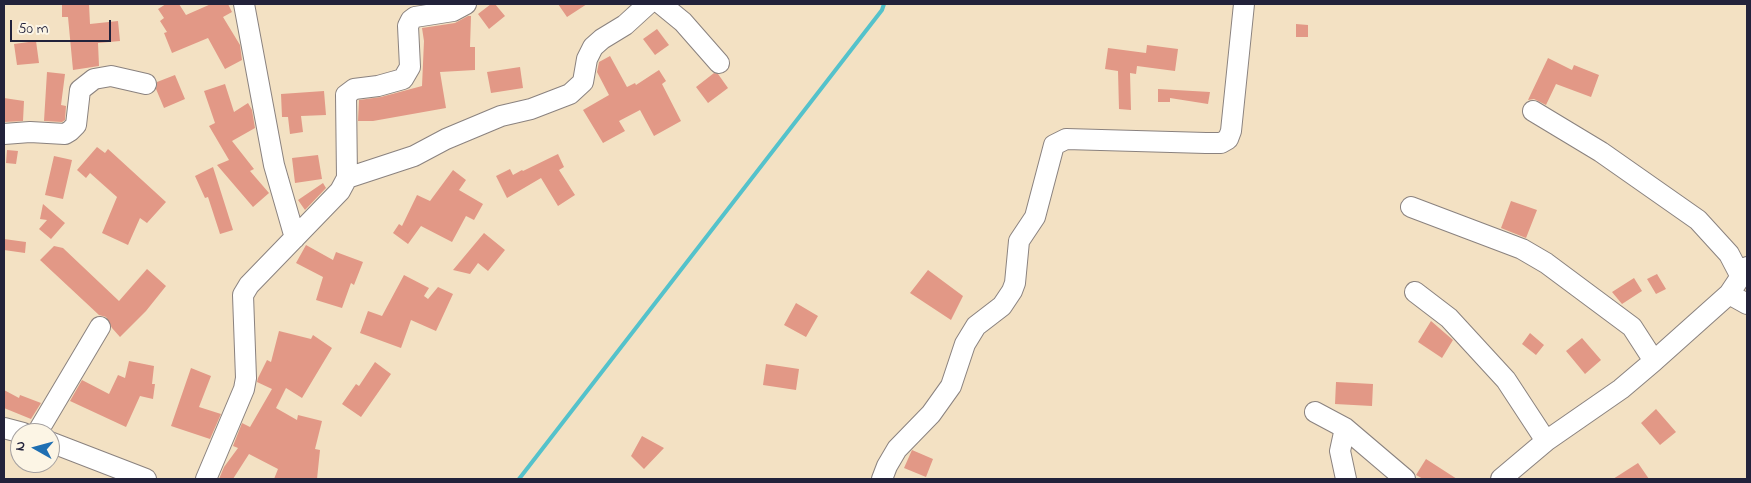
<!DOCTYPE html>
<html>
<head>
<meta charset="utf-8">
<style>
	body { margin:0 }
	#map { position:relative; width:1751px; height:483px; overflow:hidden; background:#f3e1c3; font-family:"Indie Flower",sans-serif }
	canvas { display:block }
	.frame { position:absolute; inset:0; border:5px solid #22223b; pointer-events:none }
	.north { position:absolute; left:10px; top:423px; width:50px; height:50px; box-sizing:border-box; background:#fcf5e5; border:1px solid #a5a1a1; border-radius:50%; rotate:277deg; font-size:14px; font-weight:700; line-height:20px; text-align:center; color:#22223b }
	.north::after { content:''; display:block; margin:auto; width:18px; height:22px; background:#1f6fb2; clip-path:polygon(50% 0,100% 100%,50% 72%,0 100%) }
	.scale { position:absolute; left:10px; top:20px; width:101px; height:22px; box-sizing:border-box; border:2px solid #22223b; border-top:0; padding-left:6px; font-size:15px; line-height:18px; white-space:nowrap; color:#22223b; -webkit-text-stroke:4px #fcf5e5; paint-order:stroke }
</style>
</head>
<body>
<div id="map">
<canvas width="1751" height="483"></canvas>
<div class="frame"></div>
<div class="north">N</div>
<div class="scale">50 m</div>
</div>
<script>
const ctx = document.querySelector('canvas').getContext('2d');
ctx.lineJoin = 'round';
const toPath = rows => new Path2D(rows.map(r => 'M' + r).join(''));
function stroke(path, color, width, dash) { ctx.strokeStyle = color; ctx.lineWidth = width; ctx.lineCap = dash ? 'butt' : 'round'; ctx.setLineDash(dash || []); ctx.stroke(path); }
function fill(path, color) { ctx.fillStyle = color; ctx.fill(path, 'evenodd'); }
stroke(toPath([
	[519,479,882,10,884,4]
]), '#54c2cb', 4);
fill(toPath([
	[62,4,89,4,90,24,118,21,120,41,98,43,99,66,73,70,68,17,62,17],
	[166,4,179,4,186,15,211,4,228,4,232,12,223,17,240,45,242,60,225,69,208,38,172,53,164,33,167,32,160,21,164,18,158,9],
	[491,4,495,4,505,16,489,29,478,14],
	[558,4,587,4,567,17],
	[468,16,471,16,470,47,475,47,475,70,440,72,446,108,373,121,358,121,359,100,381,97,422,86,424,41,422,28,455,23],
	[1296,24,1308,25,1308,37,1296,37],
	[657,29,669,45,655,55,643,39],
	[36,41,39,63,17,65,14,44],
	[1147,45,1178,49,1175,71,1137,66,1136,74,1130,73,1131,110,1119,109,1118,71,1105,69,1108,48,1146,53],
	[610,56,627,87,635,83,636,85,659,70,666,81,662,84,681,121,654,136,640,110,619,121,625,131,603,143,583,110,609,95,597,72,599,62],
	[1548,58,1572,70,1574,65,1599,75,1591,97,1556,84,1546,105,1534,99,1528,100],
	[520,67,523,88,491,93,487,72],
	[47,72,65,74,61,105,66,106,65,120,62,122,44,121],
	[714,73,718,74,728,88,708,103,696,87],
	[175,75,185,99,164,108,156,89,157,82],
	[225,84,234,112,248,103,252,110,255,128,232,141,254,169,250,171,269,193,253,207,217,165,229,160,209,126,215,123,204,91],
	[1158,89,1210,92,1208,104,1170,98,1170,102,1158,102],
	[324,91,326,115,301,116,303,132,290,134,288,117,282,117,281,94],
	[4,98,24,101,23,121,4,122],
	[97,147,105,153,108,149,166,202,147,223,140,218,128,245,102,233,117,197,90,173,86,178,77,170],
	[7,150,18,151,16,164,6,163],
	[558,154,564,167,559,170,575,195,558,206,541,178,507,198,496,176,510,169,513,175,522,170,523,171],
	[318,155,322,179,295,183,292,158],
	[54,156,72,160,63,199,45,195],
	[213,167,233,230,220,234,208,197,205,198,195,176],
	[453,170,466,180,459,190,483,204,474,220,466,216,452,242,421,226,408,244,393,233,399,224,402,226,417,195,430,201],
	[323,183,326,188,305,210,298,200],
	[1511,201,1537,210,1526,238,1501,228],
	[43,204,65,223,51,239,39,229,47,220,40,219],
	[484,233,505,250,488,271,478,263,470,274,453,270],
	[4,239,26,242,25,253,4,250],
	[306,245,333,260,336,252,363,262,354,285,351,283,342,308,316,300,323,277,296,263],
	[54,246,63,248,119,301,147,269,166,286,146,311,120,337,112,328,106,317,99,315,40,260],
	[928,270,963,296,951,320,910,293],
	[1657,274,1666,289,1656,294,1647,279],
	[404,275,429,288,424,296,428,299,438,287,453,294,436,331,411,320,401,348,360,333,368,311,382,316],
	[1634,278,1642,291,1622,304,1612,292],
	[796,303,818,316,806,337,784,325],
	[1431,321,1453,340,1442,358,1418,342],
	[279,331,311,339,313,335,332,348,302,398,286,388,276,408,297,420,298,415,322,421,315,449,320,450,317,479,274,479,278,469,249,454,233,479,219,479,224,467,238,448,233,446,242,423,250,427,272,389,257,382,258,378,267,360,271,362],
	[1530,333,1544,345,1536,355,1522,344],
	[1582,338,1601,360,1585,374,1566,351],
	[129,361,154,366,152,384,155,384,153,399,140,396,126,427,70,401,82,380,109,394,118,375,125,378],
	[375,362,391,374,361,417,342,404,356,384,359,386],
	[766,364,799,369,796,390,763,385],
	[191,368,211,376,199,407,221,414,210,439,171,426],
	[1336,382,1373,384,1372,406,1335,404],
	[4,390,19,398,20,395,41,403,31,419,4,408],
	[1656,409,1676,432,1660,445,1641,423],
	[642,436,664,448,644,469,631,456],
	[912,450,933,459,926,477,904,468],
	[1426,459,1457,479,1423,479,1416,475],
	[1638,463,1649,479,1613,479]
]), '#e29886');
const minor = toPath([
	[244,4,274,165,295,238],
	[661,4,683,22,719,63],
	[1533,111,1601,152,1698,220,1729,254,1741,277],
	[4,134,30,132,65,134,70,131,76,125,80,90,94,79,111,76,146,84],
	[347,178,414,156,446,139,501,116,531,109,570,94,583,82,587,59,593,47,602,39,625,25,648,4],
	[1411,207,1522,249,1546,263,1632,327,1654,361],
	[1415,292,1449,318,1506,380,1546,441],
	[1729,294,1747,304],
	[1315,412,1345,428,1405,479],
	[4,428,23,433],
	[1345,428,1340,451,1346,479],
	[37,433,100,327],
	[50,442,146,479],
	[206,479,244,389,246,378,243,295,249,285,340,191,347,178,346,95,354,89,378,86,403,79,410,67,408,26,411,20,415,17,453,11,466,4],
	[882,479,887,466,897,449,931,414,951,386,965,344,976,326,1002,306,1012,291,1015,283,1019,241,1035,217,1054,145,1066,139,1206,143,1221,143,1228,139,1231,131,1244,4],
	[1501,479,1546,441,1621,389,1654,361,1729,294,1747,267]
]);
stroke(minor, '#8a827f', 22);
stroke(minor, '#fff', 20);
</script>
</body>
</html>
